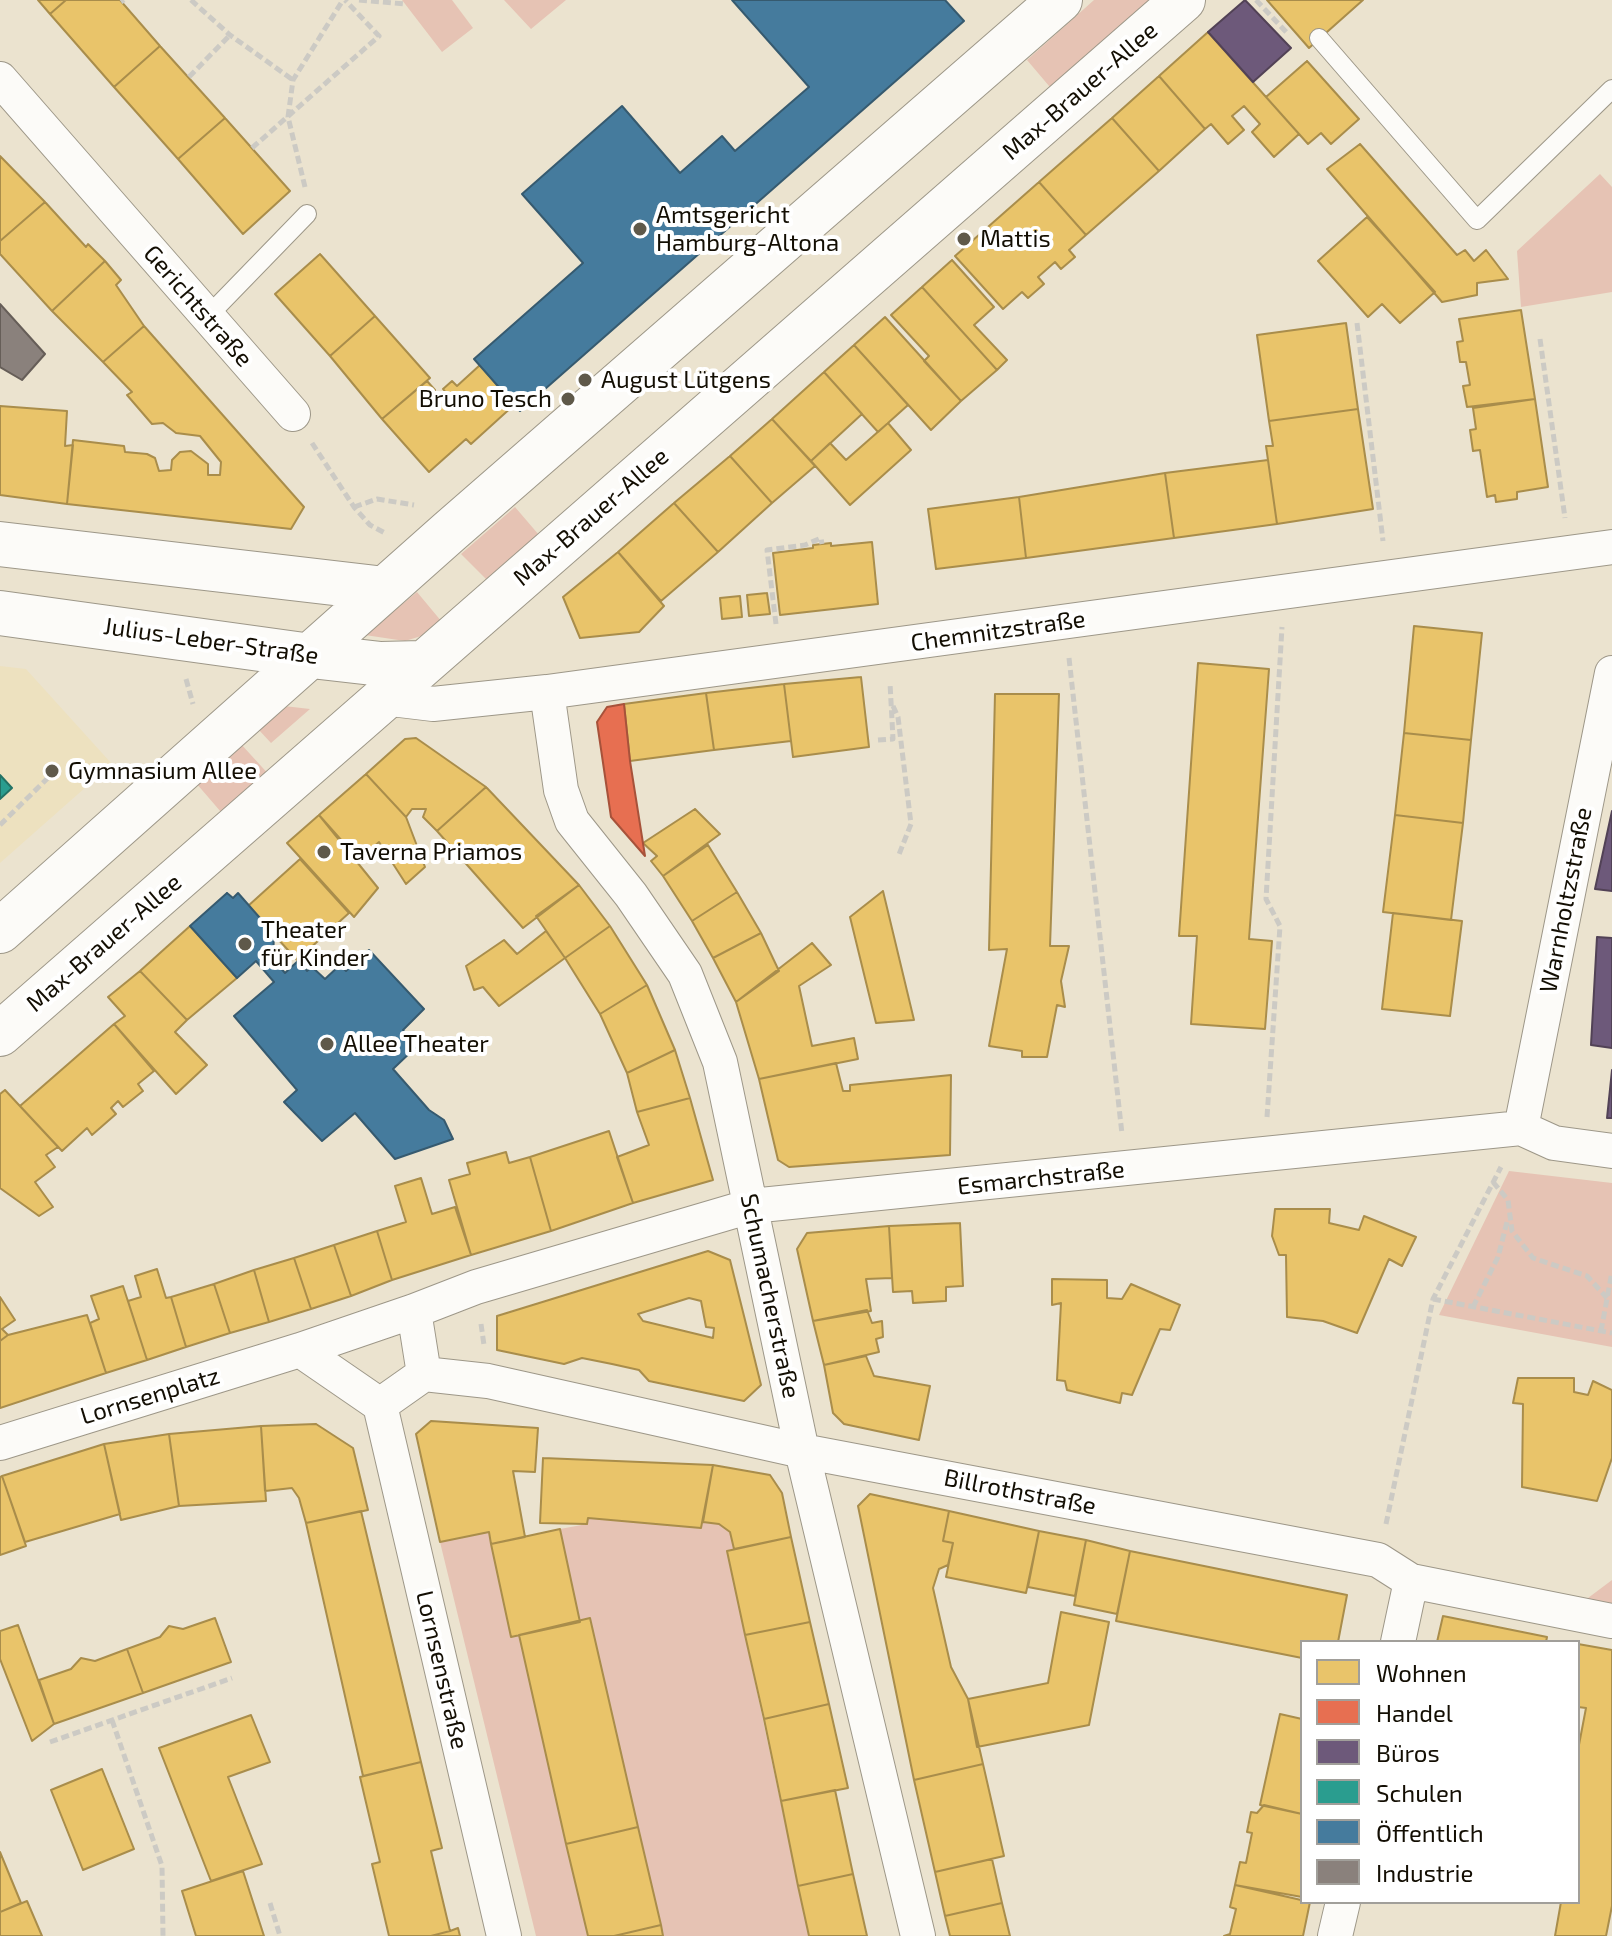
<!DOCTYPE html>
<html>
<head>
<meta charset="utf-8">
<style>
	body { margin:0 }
	#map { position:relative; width:1612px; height:1936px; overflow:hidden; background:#ebe3cf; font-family:"Exo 2",sans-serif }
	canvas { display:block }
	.legend { position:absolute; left:1300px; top:1640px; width:280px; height:264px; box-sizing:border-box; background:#fff; border:2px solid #a19f9a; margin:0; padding:10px 14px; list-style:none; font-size:24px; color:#130e03 }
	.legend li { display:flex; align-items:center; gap:16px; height:40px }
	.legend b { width:40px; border:2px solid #a19f9a }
</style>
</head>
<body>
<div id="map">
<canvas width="1612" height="1936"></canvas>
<ul class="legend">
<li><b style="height:22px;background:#e9c46a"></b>Wohnen</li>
<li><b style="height:22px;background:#e76f51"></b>Handel</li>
<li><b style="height:22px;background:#6d597a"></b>Büros</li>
<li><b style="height:22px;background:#2a9d8f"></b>Schulen</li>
<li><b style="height:22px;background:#457b9d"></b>Öffentlich</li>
<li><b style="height:22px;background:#8a817c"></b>Industrie</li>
</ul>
</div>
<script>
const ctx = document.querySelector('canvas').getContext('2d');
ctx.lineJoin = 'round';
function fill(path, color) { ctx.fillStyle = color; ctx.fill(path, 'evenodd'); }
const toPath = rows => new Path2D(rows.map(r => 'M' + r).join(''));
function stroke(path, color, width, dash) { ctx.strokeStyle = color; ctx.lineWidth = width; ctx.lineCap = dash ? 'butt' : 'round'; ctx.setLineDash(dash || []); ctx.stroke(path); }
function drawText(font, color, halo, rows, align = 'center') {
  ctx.font = font + ' "Exo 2",sans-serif'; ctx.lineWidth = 8; ctx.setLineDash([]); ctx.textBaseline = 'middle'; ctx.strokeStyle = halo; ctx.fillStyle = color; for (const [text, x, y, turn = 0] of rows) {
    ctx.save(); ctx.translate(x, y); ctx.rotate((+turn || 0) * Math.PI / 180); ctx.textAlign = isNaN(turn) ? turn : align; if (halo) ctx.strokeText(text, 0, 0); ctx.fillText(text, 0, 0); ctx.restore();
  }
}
fill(toPath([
	[0,666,26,669,112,764,0,863]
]), '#ede1bf');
fill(toPath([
	[402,0,452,0,473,28,442,52],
	[504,0,566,0,531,29],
	[1094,0,1161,0,1055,93,1027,60],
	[1600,174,1612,187,1612,292,1521,307,1517,251],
	[515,507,545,542,494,587,461,554],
	[417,592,447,628,405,641,365,635],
	[284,706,310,709,271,743,258,729],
	[240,743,272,778,227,819,196,783],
	[1509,1171,1612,1183,1612,1347,1439,1315],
	[588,1518,701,1528,703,1522,719,1524,730,1532,734,1549,727,1551,809,1936,663,1936,590,1619,580,1622,560,1529,587,1524],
	[489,1532,511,1636,519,1635,588,1936,536,1936,440,1542],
	[1612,1580,1612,1611,1580,1604]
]), '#e6c3b4');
const homes = toPath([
	[38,0,66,0,50,14,38,0],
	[66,0,120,0,160,46,114,87,50,14,66,0],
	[1267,0,1363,0,1309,48,1267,0],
	[1208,32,1299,134,1274,157,1252,132,1260,124,1244,106,1232,116,1244,130,1228,144,1211,124,1205,129,1159,76,1208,32],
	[160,46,225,118,178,159,114,87,160,46],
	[1307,61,1359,119,1331,144,1321,133,1308,144,1266,97,1307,61],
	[1159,76,1205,129,1159,171,1112,118,1159,76],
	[225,118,290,191,243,234,178,159,225,118],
	[1112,118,1159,171,1086,235,1039,182,1112,118],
	[1360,144,1457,255,1465,250,1474,261,1486,250,1508,279,1477,283,1477,295,1442,302,1327,169,1360,144],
	[0,156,45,202,0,241,0,156],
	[1039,182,1086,235,1069,250,1075,257,1061,269,1055,262,1038,277,1044,284,1028,298,1022,292,1003,309,955,256,1039,182],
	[45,202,86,247,88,244,105,261,52,311,0,254,0,241,45,202],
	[1367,217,1435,292,1400,323,1382,304,1368,317,1318,261,1367,217],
	[320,254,375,316,330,356,275,294,320,254],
	[952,260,994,307,974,325,1007,360,997,370,922,287,952,260],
	[105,261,121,280,116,285,144,326,103,362,52,311,105,261],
	[922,287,997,370,961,401,924,361,929,356,891,315,922,287],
	[1521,310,1535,399,1467,407,1463,386,1470,385,1466,362,1460,362,1457,342,1463,341,1459,319,1521,310],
	[375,316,430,378,382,419,330,356,375,316],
	[885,317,961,401,931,430,854,345,885,317],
	[1346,323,1358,409,1269,421,1257,335,1346,323],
	[144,326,304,507,291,529,67,504,73,440,124,446,125,452,147,454,155,458,159,471,171,470,172,460,180,452,191,451,208,464,208,475,220,475,221,462,200,436,176,433,163,423,152,424,127,395,132,392,103,362,144,326],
	[854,345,908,405,878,432,824,372,854,345],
	[480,365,514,405,471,444,466,439,429,472,382,419,427,381,435,390,430,395,437,403,447,394,443,389,452,381,457,386,480,365],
	[824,372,862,414,811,461,772,419,824,372],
	[1535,399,1548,487,1517,492,1517,499,1496,502,1495,495,1487,497,1480,450,1473,451,1470,430,1476,429,1473,408,1535,399],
	[0,406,67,411,65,446,73,445,67,504,0,495,0,406],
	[1358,409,1373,509,1277,524,1266,446,1273,446,1269,421,1358,409],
	[772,419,815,466,772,503,730,456,772,419],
	[888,423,911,450,850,505,811,461,830,443,846,460,888,423],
	[730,456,772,503,718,552,674,503,730,456],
	[1268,460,1277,524,1174,538,1165,473,1268,460],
	[1165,473,1174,538,1026,558,1019,497,1165,473],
	[1019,497,1026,558,936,569,928,509,1019,497],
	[674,503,718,552,661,601,618,552,674,503],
	[872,542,878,604,780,615,773,553,813,548,813,545,831,543,831,546,872,542],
	[618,552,664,606,639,632,580,638,563,597,618,552],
	[767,593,770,614,749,616,747,595,767,593],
	[740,596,742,617,722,619,720,598,740,596],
	[1414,626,1482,633,1471,740,1404,733,1414,626],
	[1198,663,1269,669,1249,939,1272,941,1265,1029,1191,1024,1197,936,1179,936,1198,663],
	[861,677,869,747,793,757,784,684,861,677],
	[784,684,791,741,714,750,706,693,784,684],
	[706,693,714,750,630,761,624,704,706,693],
	[995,694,1059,694,1050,946,1069,946,1061,981,1065,1007,1057,1005,1047,1057,1022,1057,1022,1051,989,1046,1007,949,989,950,995,694],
	[1404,733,1471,740,1463,823,1395,815,1404,733],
	[416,738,486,787,437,831,423,817,426,809,412,809,406,817,366,774,405,739,416,738],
	[366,774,406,817,425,867,406,884,379,842,359,860,319,815,366,774],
	[486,787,579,885,523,928,437,831,486,787],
	[695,809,720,834,663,876,651,861,657,856,643,843,695,809],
	[319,815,378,888,354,917,287,843,319,815],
	[1395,815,1463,823,1451,920,1383,912,1395,815],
	[708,845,737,892,692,921,663,876,708,845],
	[300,859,349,913,297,960,248,906,300,859],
	[579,885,610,926,565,958,536,916,579,885],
	[883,891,914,1020,876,1023,850,917,883,891],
	[737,892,761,933,713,958,692,921,737,892],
	[1393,913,1462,921,1450,1016,1382,1009,1393,913],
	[190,926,237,978,187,1020,140,971,190,926],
	[610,926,647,985,600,1014,565,958,610,926],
	[546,931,565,958,499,1006,483,987,474,990,466,966,504,940,517,954,546,931],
	[761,933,779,971,736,1002,713,958,761,933],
	[812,943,831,965,799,986,812,1046,854,1038,858,1059,759,1079,736,1002,812,943],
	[140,971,187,1020,175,1032,207,1065,176,1094,114,1024,125,1016,108,997,140,971],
	[647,985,675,1050,627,1073,600,1014,647,985],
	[114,1024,154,1071,138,1084,143,1091,123,1107,118,1101,111,1108,116,1114,92,1135,87,1128,62,1151,20,1106,114,1024],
	[675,1050,690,1098,637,1112,627,1073,675,1050],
	[836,1063,843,1091,850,1091,850,1085,951,1075,950,1155,789,1167,778,1160,759,1079,836,1063],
	[5,1090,58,1147,46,1155,55,1167,35,1182,53,1207,39,1216,0,1188,0,1094,5,1090],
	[690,1098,713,1180,633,1203,617,1157,649,1145,637,1112,690,1098],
	[609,1131,633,1203,551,1231,530,1157,609,1131],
	[506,1152,509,1163,530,1157,551,1231,471,1255,449,1180,470,1174,467,1163,506,1152],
	[421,1178,432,1214,455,1207,471,1255,392,1280,377,1231,406,1222,395,1186,421,1178],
	[1275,1209,1330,1209,1329,1223,1359,1230,1364,1216,1416,1237,1402,1266,1389,1259,1357,1333,1323,1321,1287,1317,1286,1255,1279,1255,1272,1236,1275,1209],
	[960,1223,963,1286,946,1287,946,1301,913,1303,912,1291,893,1292,889,1226,960,1223],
	[889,1226,892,1278,866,1279,871,1311,813,1321,797,1249,807,1233,889,1226],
	[377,1231,392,1280,351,1296,334,1245,377,1231],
	[334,1245,351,1296,311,1309,294,1258,334,1245],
	[708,1251,730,1260,746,1324,761,1385,744,1401,649,1381,639,1370,612,1364,582,1358,564,1364,497,1350,497,1316,708,1251],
	[689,1298,701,1301,706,1327,714,1328,713,1338,643,1321,638,1314,689,1298],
	[294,1258,311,1309,269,1322,254,1270,294,1258],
	[157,1269,166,1298,171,1297,186,1347,147,1360,128,1301,141,1297,135,1276,157,1269],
	[254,1270,269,1322,230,1333,214,1284,254,1270],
	[1052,1279,1107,1280,1107,1298,1122,1299,1131,1284,1180,1305,1170,1330,1160,1329,1132,1395,1122,1393,1120,1403,1067,1390,1065,1381,1057,1380,1061,1303,1052,1305,1052,1279],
	[214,1284,230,1333,186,1347,171,1297,214,1284],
	[123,1286,147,1360,106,1373,90,1323,99,1319,91,1296,123,1286],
	[0,1297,15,1320,2,1329,8,1335,0,1341,0,1297],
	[867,1310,872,1323,882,1321,883,1337,876,1339,879,1352,824,1365,813,1321,867,1310],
	[87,1315,106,1373,0,1408,0,1341,8,1335,87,1315],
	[866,1356,874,1376,930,1386,919,1440,844,1424,833,1413,824,1365,866,1356],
	[1518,1378,1574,1378,1574,1392,1588,1395,1593,1381,1612,1390,1612,1458,1597,1501,1522,1487,1523,1404,1513,1403,1518,1378],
	[431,1421,538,1428,535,1472,513,1471,525,1537,491,1544,489,1532,440,1542,416,1434,431,1421],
	[316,1424,353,1448,368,1510,306,1523,299,1498,292,1488,265,1491,261,1426,316,1424],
	[261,1426,266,1501,179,1506,169,1434,261,1426],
	[169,1434,179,1506,121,1520,104,1444,169,1434],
	[104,1444,120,1514,25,1542,2,1476,104,1444],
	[543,1458,713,1465,701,1528,588,1518,587,1524,540,1523,543,1458],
	[713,1465,770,1475,782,1493,791,1537,734,1549,730,1532,719,1524,703,1522,713,1465],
	[2,1476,26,1546,0,1555,0,1477,2,1476],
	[870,1494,949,1511,943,1541,953,1543,948,1565,939,1569,933,1588,951,1667,968,1699,983,1764,914,1780,858,1506,870,1494],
	[361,1511,421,1762,363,1776,306,1523,361,1511],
	[949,1511,1039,1531,1026,1593,946,1577,953,1543,943,1541,949,1511],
	[560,1529,580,1622,511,1637,491,1544,560,1529],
	[1039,1531,1086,1540,1075,1596,1028,1587,1039,1531],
	[791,1537,810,1622,745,1635,727,1551,791,1537],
	[1086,1540,1130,1551,1117,1614,1074,1605,1086,1540],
	[1130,1551,1347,1595,1338,1642,1302,1642,1302,1658,1116,1621,1130,1551],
	[1061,1612,1109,1622,1089,1725,977,1747,968,1699,1048,1683,1061,1612],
	[1443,1616,1547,1637,1546,1642,1437,1642,1443,1616],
	[215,1618,231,1662,143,1693,127,1649,160,1637,169,1626,183,1629,215,1618],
	[590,1618,638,1827,566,1844,519,1635,590,1618],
	[810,1622,829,1704,764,1719,745,1635,810,1622],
	[18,1625,54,1724,32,1741,0,1659,0,1631,18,1625],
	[1578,1644,1612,1650,1612,1906,1606,1936,1555,1936,1561,1902,1578,1902,1578,1750,1586,1708,1578,1707,1578,1644],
	[127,1649,143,1693,54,1724,39,1680,71,1669,81,1658,95,1661,127,1649],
	[829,1704,848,1788,781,1801,764,1719,829,1704],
	[1280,1714,1302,1719,1302,1814,1260,1805,1280,1714],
	[251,1715,270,1762,228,1777,262,1864,211,1881,159,1748,251,1715],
	[421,1762,442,1848,431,1851,450,1931,431,1936,389,1936,372,1864,380,1862,360,1777,421,1762],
	[983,1764,1004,1856,935,1872,914,1780,983,1764],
	[102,1769,134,1849,83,1870,51,1790,102,1769],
	[835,1790,853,1874,798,1886,781,1801,835,1790],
	[1264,1805,1302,1814,1302,1897,1235,1885,1240,1862,1246,1863,1252,1833,1247,1832,1251,1812,1257,1813,1264,1805],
	[638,1827,661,1925,614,1936,588,1936,566,1844,638,1827],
	[0,1852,21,1903,0,1912,0,1852],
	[992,1859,1002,1903,945,1916,935,1872,992,1859],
	[243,1871,264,1936,196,1936,182,1891,243,1871],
	[853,1874,867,1936,809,1936,798,1886,853,1874],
	[1235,1885,1310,1902,1303,1936,1224,1936,1230,1934,1236,1909,1230,1907,1235,1885],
	[27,1901,42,1936,0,1936,0,1912,27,1901],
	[1002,1903,1010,1936,950,1936,945,1916,1002,1903],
	[661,1925,663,1936,614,1936,661,1925],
	[458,1928,460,1936,431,1936,450,1931,458,1928]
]);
fill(homes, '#e9c46a');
stroke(homes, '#a98d4b', 2);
const shops = toPath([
	[624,704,630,761,645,856,611,817,597,722,607,707,624,704]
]);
fill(shops, '#e76f51');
stroke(shops, '#a7523a', 2);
const offices = toPath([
	[1245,0,1291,48,1253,82,1208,32,1245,0],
	[1612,811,1612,891,1595,889,1612,811],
	[1597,937,1612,938,1612,1048,1591,1045,1597,937],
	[1612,1070,1612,1118,1607,1118,1612,1070]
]);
fill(offices, '#6d597a');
stroke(offices, '#524256', 2);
const schools = toPath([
	[0,775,12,788,0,799,0,775]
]);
fill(schools, '#2a9d8f');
stroke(schools, '#237265', 2);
const public = toPath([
	[732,0,945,0,964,21,520,411,474,359,583,263,522,194,622,106,680,173,722,136,735,151,809,87,732,0],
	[227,893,233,898,238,893,274,934,273,959,285,973,299,960,307,971,312,967,325,979,340,965,346,971,369,950,424,1009,403,1030,415,1048,393,1069,429,1110,444,1120,453,1139,395,1159,355,1113,322,1141,284,1102,297,1090,234,1016,274,982,256,961,237,978,190,926,227,893]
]);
fill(public, '#457b9d');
stroke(public, '#365a6f', 2);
const industry = toPath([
	[0,304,45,354,22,380,0,367,0,304]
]);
fill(industry, '#8a817c');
stroke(industry, '#665e58', 2);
const lane = toPath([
	[1319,38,1477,220,1612,89],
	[207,317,307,214]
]);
const street = toPath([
	[0,79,293,414],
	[547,692,561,790,572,821,631,895,685,974,720,1062,802,1451,918,1936],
	[383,698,433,704,547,692,1612,547],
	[1521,1128,1612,673],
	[414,1311,476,1287,751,1206,1521,1128,1554,1143,1612,1151],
	[414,1311,424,1374,380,1405,300,1350,414,1311],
	[424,1374,488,1381,802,1451,1378,1560,1411,1581,1612,1621],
	[380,1405,504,1936],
	[0,1443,300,1350],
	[1398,1642,1411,1581],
	[1335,1936,1343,1902]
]);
const secondary = toPath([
	[0,544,385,589],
	[0,613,311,656,381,664,422,663],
	[0,931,449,532,1060,0],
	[0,1034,1183,0]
]);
stroke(lane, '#9d9788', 20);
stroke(street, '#9d9788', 36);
stroke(secondary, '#9d9788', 46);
stroke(toPath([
	[191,0,230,35,293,80],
	[359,0,405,4],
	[1256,0,1289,35],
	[121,2,124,0],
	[189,77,230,35],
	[252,148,379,36,345,0],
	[305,187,288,117,293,80,343,0],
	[1357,323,1383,541],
	[1540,339,1565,518],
	[312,443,354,507,370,525,385,533],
	[354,507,377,499,414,505],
	[776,624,767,550,805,545,821,538,822,544],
	[1069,658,1122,1134],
	[186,679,193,704],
	[893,706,898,717,911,824,898,857],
	[878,740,893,739,890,683],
	[0,825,58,768],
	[1267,1117,1280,926,1266,899,1282,627],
	[1493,1182,1508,1200,1512,1231,1533,1258,1587,1276,1607,1298],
	[1433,1299,1612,1333],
	[1473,1307,1498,1257,1508,1218],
	[481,1324,484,1345],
	[1601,1331,1612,1272],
	[1386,1524,1433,1299,1501,1167],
	[112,1720,162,1866,163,1936],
	[50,1742,232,1678],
	[270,1903,280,1936]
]), '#cccac4', 5, [8, 4]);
stroke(lane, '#fcfbf8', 18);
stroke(street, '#fcfbf8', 34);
stroke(secondary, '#fcfbf8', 44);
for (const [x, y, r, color] of [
	[640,229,8,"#5f594a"],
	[964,239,8,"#5f594a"],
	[585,380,8,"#5f594a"],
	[568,399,8,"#5f594a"],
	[52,771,8,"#5f594a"],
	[324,852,8,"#5f594a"],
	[245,944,8,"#5f594a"],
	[327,1044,8,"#5f594a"]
]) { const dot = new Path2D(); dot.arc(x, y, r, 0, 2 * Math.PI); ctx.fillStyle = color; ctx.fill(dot); stroke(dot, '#fff', 3); }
drawText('24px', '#130e03', '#fff', [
	["Max-Brauer-Allee",1080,91,-41],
	["Gerichtstraße",198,306,49],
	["Max-Brauer-Allee",591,517,-41],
	["Chemnitzstraße",998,631,-8],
	["Julius-Leber-Straße",211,641,8],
	["Warnholtzstraße",1566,900,-79],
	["Max-Brauer-Allee",104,943,-41],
	["Esmarchstraße",1041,1178,-6],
	["Schumacherstraße",770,1296,78],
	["Lornsenplatz",150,1396,-17],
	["Billrothstraße",1020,1492,11],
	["Lornsenstraße",442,1670,77]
]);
drawText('24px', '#130e03', '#fff', [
	["Amtsgericht",656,215],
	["Hamburg-Altona",656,243],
	["Mattis",980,239],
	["August Lütgens",601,380],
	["Bruno Tesch",552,399,"right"],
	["Gymnasium Allee",68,771],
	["Taverna Priamos",340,852],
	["Theater",261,930],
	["für Kinder",261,958],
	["Allee Theater",343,1044]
], 'left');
</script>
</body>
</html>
